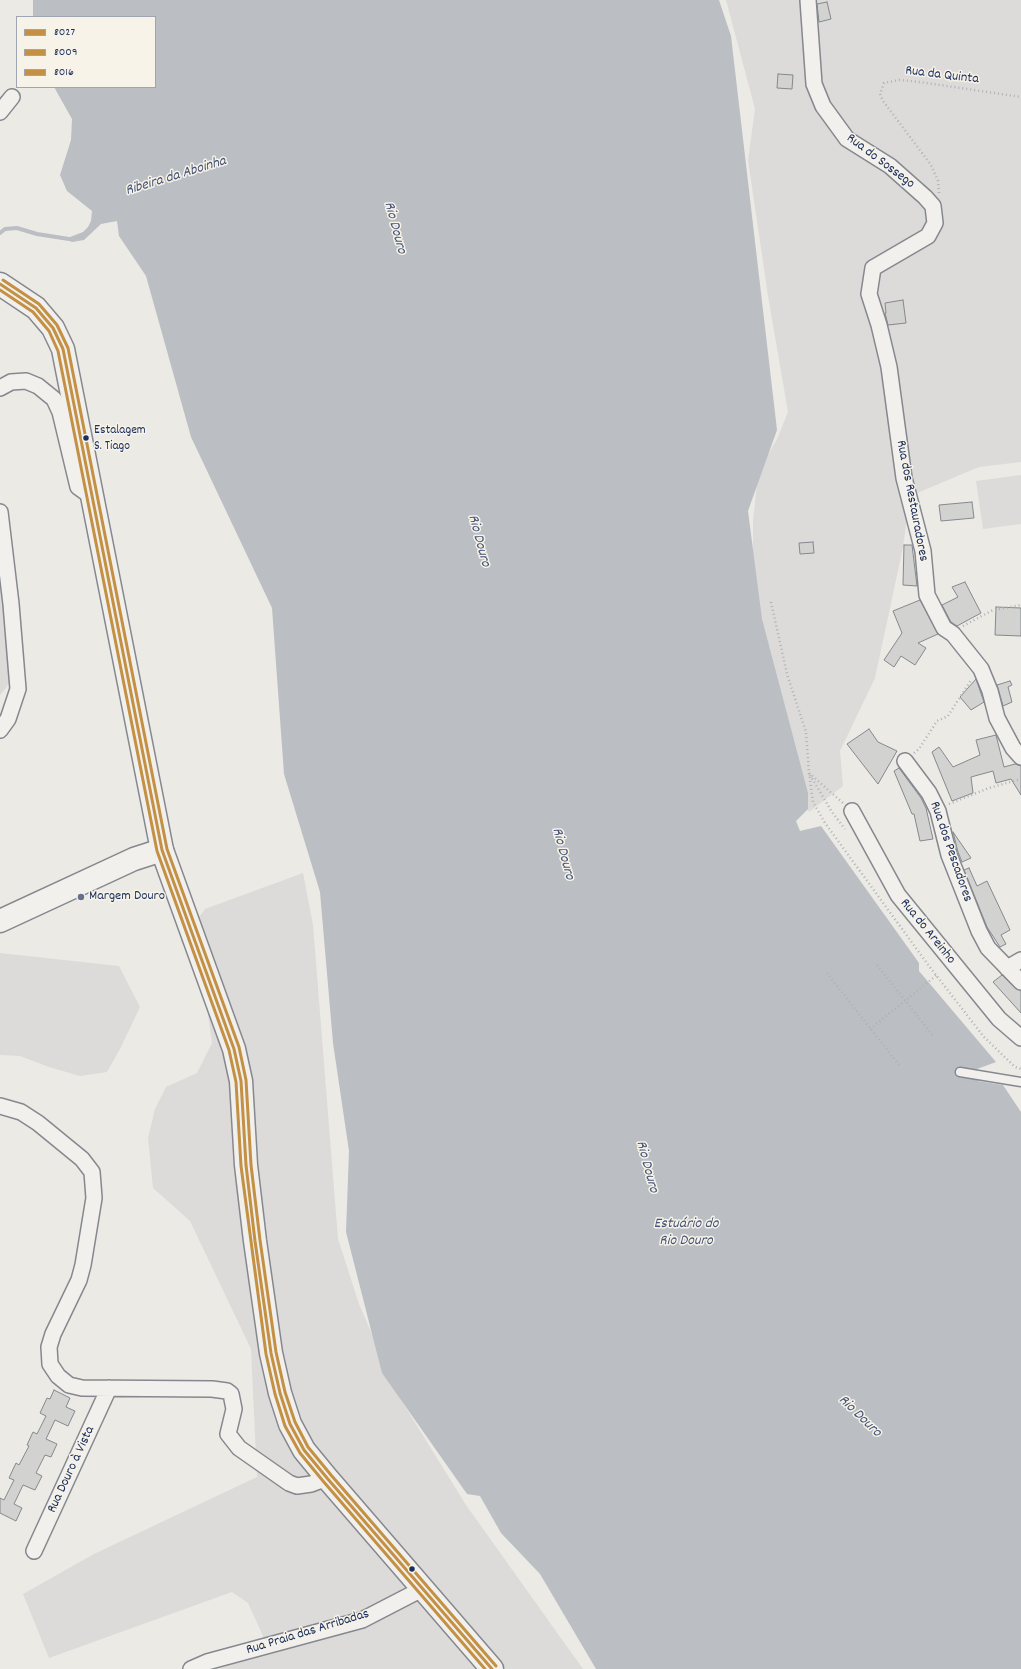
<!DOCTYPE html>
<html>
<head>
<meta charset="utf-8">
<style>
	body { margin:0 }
	#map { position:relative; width:1021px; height:1669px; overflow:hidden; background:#ebeae5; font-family:Dekko,sans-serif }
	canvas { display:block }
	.legend { position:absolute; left:16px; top:16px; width:140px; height:72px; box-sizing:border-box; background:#f7f3e8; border:1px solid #9fa5b1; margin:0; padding:5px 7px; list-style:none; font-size:12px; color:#1b2f5e }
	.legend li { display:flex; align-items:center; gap:8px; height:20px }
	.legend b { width:20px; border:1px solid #9fa5b1 }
</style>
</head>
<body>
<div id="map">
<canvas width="1021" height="1669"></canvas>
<ul class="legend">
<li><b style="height:5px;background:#c39044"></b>8027</li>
<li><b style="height:5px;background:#c39044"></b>8009</li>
<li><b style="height:5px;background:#c39044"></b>8016</li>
</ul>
</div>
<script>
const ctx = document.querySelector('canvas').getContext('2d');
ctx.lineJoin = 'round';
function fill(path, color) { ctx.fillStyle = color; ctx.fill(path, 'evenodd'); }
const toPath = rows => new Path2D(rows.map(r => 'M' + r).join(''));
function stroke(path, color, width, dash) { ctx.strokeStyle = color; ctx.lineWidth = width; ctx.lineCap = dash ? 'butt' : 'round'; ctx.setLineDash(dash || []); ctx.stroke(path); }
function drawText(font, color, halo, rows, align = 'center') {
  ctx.font = font + ' Dekko,sans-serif'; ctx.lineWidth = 3; ctx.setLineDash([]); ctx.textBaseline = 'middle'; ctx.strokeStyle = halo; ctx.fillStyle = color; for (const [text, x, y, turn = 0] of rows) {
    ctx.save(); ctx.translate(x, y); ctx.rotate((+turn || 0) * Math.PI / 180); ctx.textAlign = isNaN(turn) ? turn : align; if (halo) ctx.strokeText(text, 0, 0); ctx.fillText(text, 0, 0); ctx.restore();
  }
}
fill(toPath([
	[726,0,1021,0,1021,462,979,467,910,496,903,547,875,678,840,751,843,786,809,812,806,805,747,580,753,569,753,521,758,473,778,437,788,412,768,296,748,160,755,109],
	[1021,475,1021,524,983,529,976,481],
	[0,546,21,657,6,688,0,695],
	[303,873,313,925,338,1239,359,1304,398,1395,466,1505,583,1669,219,1669,268,1647,248,1603,232,1592,49,1658,23,1594,94,1554,257,1477,251,1349,190,1221,153,1188,148,1138,155,1109,166,1087,197,1073,212,1043,203,980,181,941,205,909],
	[0,953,119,966,140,1007,121,1047,107,1072,80,1076,49,1067,20,1056,0,1055]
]), '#dcdbd9');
fill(toPath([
	[33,0,719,0,731,36,777,430,748,511,762,619,808,793,808,809,796,821,800,831,821,826,919,963,919,971,996,1062,977,1069,978,1081,1003,1085,1021,1112,1021,1669,596,1669,540,1574,501,1533,480,1496,467,1494,382,1373,346,1232,349,1151,333,1043,320,892,284,774,272,608,191,437,146,276,119,236,117,221,101,224,84,240,72,242,65,239,83,232,88,227,91,221,92,211,67,191,60,175,71,140,72,119,54,87,155,87,155,17,33,17]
]), '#bbbec3');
stroke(toPath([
	[0,233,5,229,17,228,37,234,69,239]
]), '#bbbec3', 4);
const building = toPath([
	[827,2,831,19,819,22,817,4,827,2],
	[778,74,793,75,792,89,777,88,778,74],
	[903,300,906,323,888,325,885,313,886,313,885,303,903,300],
	[972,502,974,518,941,521,939,505,972,502],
	[813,542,814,553,800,554,799,543,813,542],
	[904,545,912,545,917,586,903,585,904,545],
	[965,582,981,613,957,626,951,622,942,605,958,597,952,587,965,582],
	[920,600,938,634,918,643,926,648,915,665,901,656,894,667,884,660,902,633,893,611,920,600],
	[996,607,1021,608,1021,636,995,635,996,607],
	[976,679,984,702,971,710,960,697,976,679],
	[1010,681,1012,685,1008,687,1012,702,1003,706,997,685,1010,681],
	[869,729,878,742,897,751,878,784,847,744,869,729],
	[996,735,1004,767,1015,764,1021,766,1021,795,1011,779,996,783,993,771,971,777,973,793,952,801,932,752,939,747,953,767,980,755,976,740,996,735],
	[899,768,921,798,926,808,933,839,920,841,914,814,912,814,894,771,899,768],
	[953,832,971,858,962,862,958,852,953,832],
	[969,868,977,886,987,881,1010,930,1001,935,1006,944,1000,947,987,927,964,870,969,868],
	[1002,975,1015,988,1021,991,1021,1013,993,982,1002,975],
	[54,1390,70,1398,66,1407,75,1411,68,1426,55,1420,46,1439,57,1444,51,1457,45,1455,36,1473,42,1476,35,1490,23,1485,14,1504,22,1508,16,1521,0,1513,0,1498,4,1500,14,1480,9,1478,16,1463,19,1465,29,1446,27,1445,33,1432,37,1434,46,1416,40,1413,47,1398,50,1399,54,1390]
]);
fill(building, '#d2d2d0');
stroke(building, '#85888f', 1);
const service = toPath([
	[960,1072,1021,1082]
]);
const minor = toPath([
	[808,0,814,84,823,106,847,139,890,166,925,197,933,206,935,223,928,236,873,268,869,294,879,325,889,367,904,478,923,551,927,595,944,628,953,634,981,669,990,691,997,718,1013,748,1021,757],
	[0,112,12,97],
	[0,388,11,382,26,381,38,386,54,399,60,412,78,487,92,497],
	[0,512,11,604,18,689,8,719,0,730],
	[905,761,929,793,938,811,949,855,979,931,988,948,1021,982],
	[852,811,898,895,999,1019,1021,1038],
	[1007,968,1021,960],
	[0,1106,21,1112,38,1123,82,1159,92,1172,94,1198,83,1265,79,1280,53,1334,49,1347,50,1364,58,1376,69,1385,82,1388,212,1389,227,1391,231,1394,234,1409,228,1434,239,1448,289,1483,297,1486,311,1484,327,1478],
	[34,1551,109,1388],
	[191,1669,207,1662,362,1620,422,1589]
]);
const secondary = toPath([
	[0,921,134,859,162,850]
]);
const primary = toPath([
	[0,284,36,308,53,328,63,349,162,850,234,1049,241,1081,246,1165,255,1241,271,1353,280,1393,290,1424,304,1450,327,1478,492,1669]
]);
stroke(service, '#85888f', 11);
stroke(minor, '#85888f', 18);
stroke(secondary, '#85888f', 25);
stroke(primary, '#85888f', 25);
stroke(toPath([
	[939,193,938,181,931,165,883,101,880,94,884,83,899,80,920,82,1021,97],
	[771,602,787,674,806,732,809,773,843,803],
	[963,626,993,610,1021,605],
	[914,753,919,749,937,721,948,716,971,680],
	[809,773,813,802,825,823,929,966,984,1037,1015,1067,1021,1069],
	[810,775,832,812,845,829],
	[949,804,989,788,1021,779],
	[877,965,934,1037],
	[827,973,899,1065],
	[870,1029,937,975]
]), '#b0b1b4', 2.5, [1, 3]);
stroke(service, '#f1f0ec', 8);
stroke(minor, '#f1f0ec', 15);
stroke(secondary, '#f1f0ec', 22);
stroke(primary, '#f1f0ec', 22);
stroke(toPath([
	[0,284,36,308,53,328,63,349,162,850,234,1049,241,1081,246,1165,255,1241,271,1353,280,1393,290,1424,304,1450,327,1478,492,1669]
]), '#c39044', 3);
stroke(toPath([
	[0,290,33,312,49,331,58,351,157,851,229,1050,236,1082,241,1166,266,1354,275,1394,285,1426,300,1453,323,1481,485,1669]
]), '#c39044', 3);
stroke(toPath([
	[3,280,39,304,57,325,68,348,167,849,239,1047,246,1080,251,1165,260,1240,276,1352,285,1392,295,1422,308,1447,331,1475,496,1666]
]), '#c39044', 3);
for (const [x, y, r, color] of [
	[86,438,3.5,"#1b2f5e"],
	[81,897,4,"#64708d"],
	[412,1569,3.5,"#1b2f5e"]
]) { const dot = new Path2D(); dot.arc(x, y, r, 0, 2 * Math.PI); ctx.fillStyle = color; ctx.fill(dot); stroke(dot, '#f7f3e8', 1.5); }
drawText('13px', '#1b2f5e', '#f7f3e8', [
	["Estalagem",94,431],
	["S. Tiago",94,447]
], 'left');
drawText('14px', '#1b2f5e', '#f7f3e8', [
	["Rua da Quinta",942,76,7],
	["Rua do Sossego",880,162,37],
	["Rua dos Restauradores",911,501,79],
	["Rua dos Pescadores",950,852,71],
	["Rua do Areinho",927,932,51],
	["Rua Douro à Vista",72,1470,-65],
	["Rua Praia das Arribadas",308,1633,-17]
]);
drawText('14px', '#1b2f5e', '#f7f3e8', [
	["Margem Douro",89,897]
], 'left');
drawText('italic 15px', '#455478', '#f7f3e8', [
	["Ribeira da Aboinha",176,177,-17],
	["Rio Douro",394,228,75],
	["Rio Douro",478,541,75],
	["Rio Douro",562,854,75],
	["Rio Douro",646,1167,75],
	["Estuário do",686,1225],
	["Rio Douro",686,1242],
	["Rio Douro",859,1417,44]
]);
</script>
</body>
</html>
